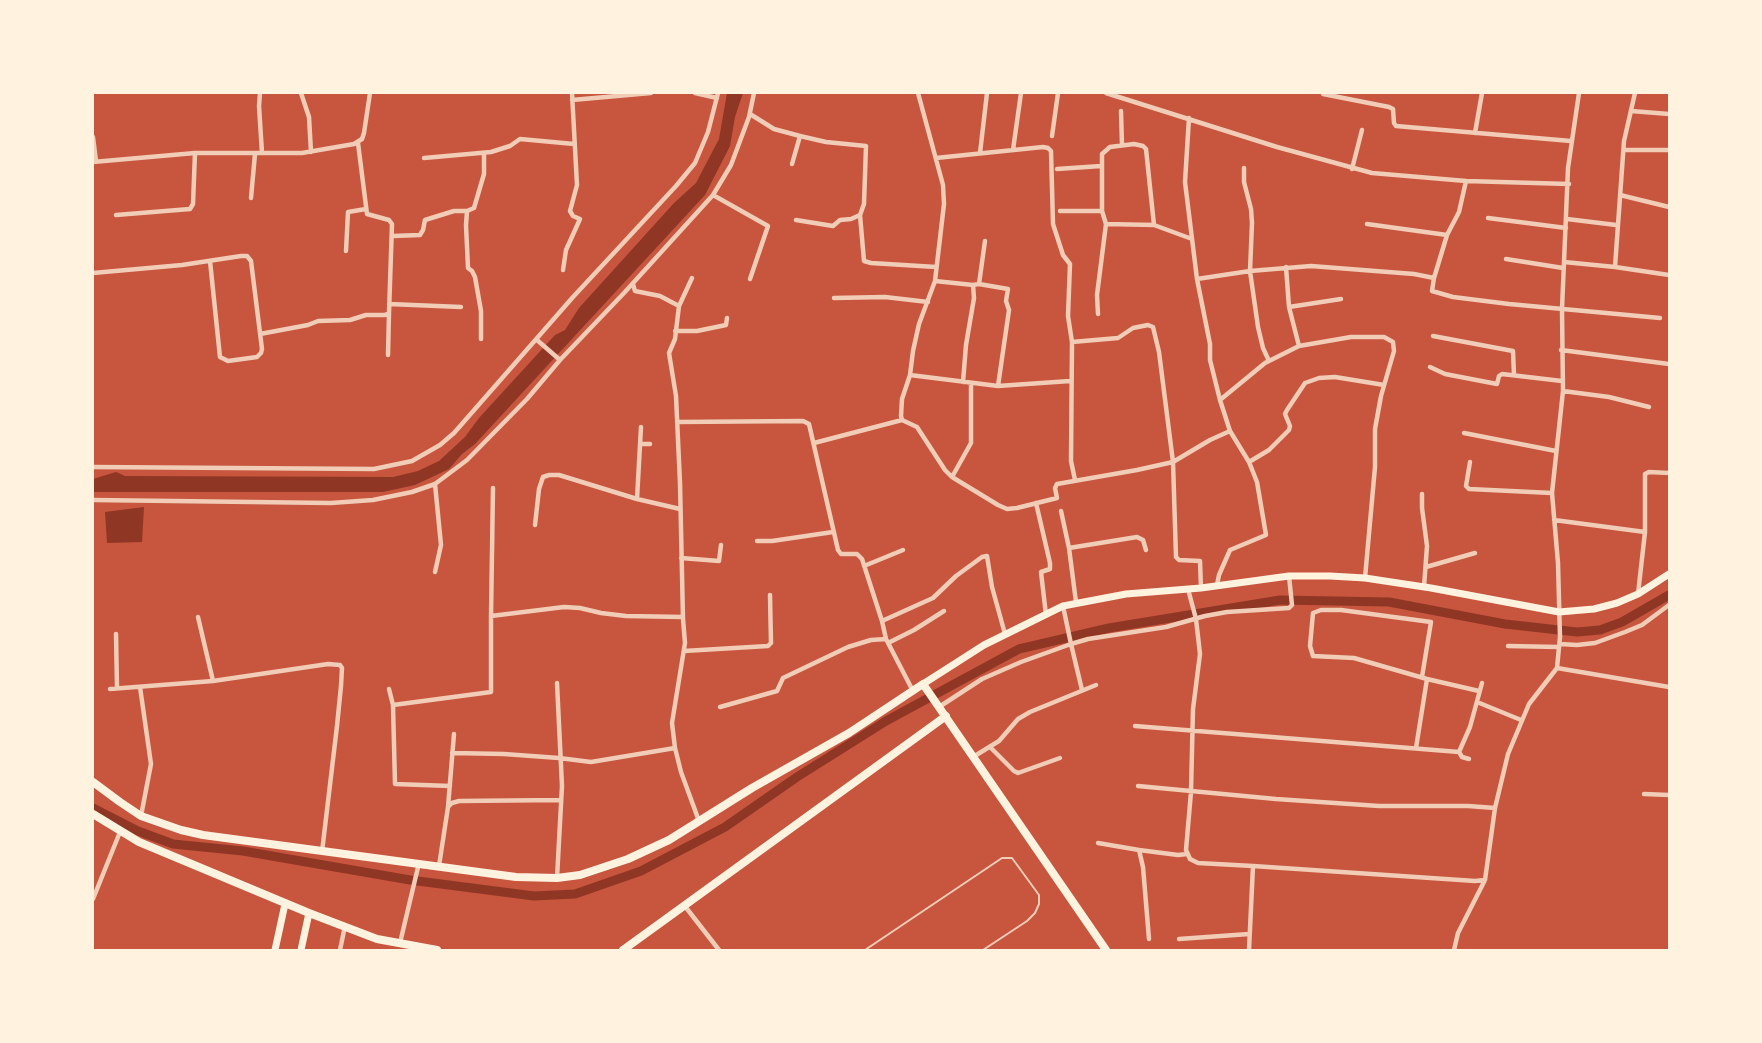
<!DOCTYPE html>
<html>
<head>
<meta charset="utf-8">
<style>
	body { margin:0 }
	#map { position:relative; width:1762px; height:1043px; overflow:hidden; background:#c8553d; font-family:"Asap Condensed",sans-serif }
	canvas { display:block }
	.frame { position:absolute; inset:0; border:94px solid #fff3e0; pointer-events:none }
</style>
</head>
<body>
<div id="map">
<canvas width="1762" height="1043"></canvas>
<div class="frame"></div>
</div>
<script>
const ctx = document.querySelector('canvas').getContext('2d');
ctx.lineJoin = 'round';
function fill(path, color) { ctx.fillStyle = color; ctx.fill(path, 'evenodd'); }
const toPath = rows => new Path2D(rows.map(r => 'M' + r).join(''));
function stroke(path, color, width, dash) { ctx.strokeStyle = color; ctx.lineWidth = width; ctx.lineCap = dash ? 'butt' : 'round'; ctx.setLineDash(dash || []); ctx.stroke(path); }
fill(toPath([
	[727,93,743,93,735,117,730,146,705,195,475,444,462,454,449,469,415,485,383,492,93,492,93,479,116,472,125,476,393,477,418,471,439,461,465,437,479,418,555,335,565,330,579,308,674,203,696,183,719,139],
	[144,507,142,542,107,543,105,512]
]), '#8f3625');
stroke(toPath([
	[93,808,138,831,173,844,243,851,410,880,534,896,575,894,641,871,725,827,797,777,886,721,1019,649,1109,628,1280,600,1389,602,1505,624,1577,632,1600,630,1622,622,1669,595]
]), '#8f3625', 9);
stroke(toPath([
	[865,950,1002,858,1012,858,1039,895,1039,904,1035,913,1027,921,983,950]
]), '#f1ccb7', 2);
stroke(toPath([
	[260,93,259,106,262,153],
	[301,93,309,117,311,152],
	[695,93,717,98],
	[918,93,943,185,944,204,935,281,919,324,913,351,910,375,902,399,901,416,902,420,917,427,945,470,952,477,998,505,1007,509,1017,508,1057,498,1055,488,1057,484,1137,470,1173,462,1210,440,1230,431],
	[1106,93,1277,147,1372,173,1466,181,1569,184],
	[1323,94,1389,107,1393,109,1394,123,1396,126,1571,141],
	[572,100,651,93],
	[1121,111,1122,145],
	[1631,111,1669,114],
	[750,114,774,129,800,136,826,142,866,146,864,204,860,215,864,261,871,263,936,267],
	[1189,118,1185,182,1197,279,1210,344,1210,360,1220,400,1230,431,1249,462,1257,482,1266,535,1230,550,1219,575,1217,585],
	[1475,133,1482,93],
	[1052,136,1058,93],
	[93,137,96,161],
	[1013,150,1021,93],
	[1624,150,1669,150],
	[980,153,987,93],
	[424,158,491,152,510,146,520,139,574,144],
	[936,158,1043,147,1048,148,1051,151,1053,224,1063,255,1070,264,1068,316,1072,342,1071,461,1075,480],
	[93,162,195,153,302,153,354,144,362,139,364,133,370,93],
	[792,164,800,136],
	[1244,168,1244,182,1251,209,1252,223,1250,271,1258,327,1263,348,1269,361],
	[1057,169,1101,166],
	[1352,169,1362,130],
	[1466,181,1459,212,1447,235,1434,278,1432,291,1453,297,1509,304,1660,318],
	[713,195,768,226,750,279],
	[1620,195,1669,207],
	[251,198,255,154],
	[1060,211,1102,211],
	[116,215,190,209,193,204,195,153],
	[1488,218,1566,228],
	[1567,219,1616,225],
	[796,220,833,226,840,220,851,219,860,215],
	[1106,224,1102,211,1102,154,1110,147,1134,144,1143,146,1146,149,1154,225],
	[1367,224,1447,235],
	[393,236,420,235,423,230,425,220,454,211,467,211],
	[346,251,348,212,366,209],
	[1506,259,1563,268],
	[1564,262,1615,267,1669,275],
	[1286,267,1289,307,1299,346],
	[1615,267,1624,141,1635,93],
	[563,270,566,250,580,219,573,216,570,211,577,185,572,93],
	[93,273,182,265,241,256,247,256,251,261,262,349,261,353,257,357,228,361,220,357,210,261],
	[1197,279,1250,271,1311,266,1414,274,1434,278],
	[935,281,973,285,979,284,1008,289,1006,301,1009,310,998,386],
	[633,284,635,291,660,296,679,306,675,339,669,353,676,396,680,483,683,619,685,643,672,723,675,748,681,772,699,821],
	[979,284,985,241],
	[834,298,885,297,928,302],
	[389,304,461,307],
	[679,306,692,278],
	[1289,307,1341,299],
	[1098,314,1097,295,1106,224,1154,225,1192,239],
	[675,331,697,331,726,325,727,318],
	[260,334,308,325,318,321,350,320,366,315,385,315,389,313,392,224,389,220,367,214,358,143],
	[1433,336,1513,351,1514,375],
	[481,339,481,311,475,277,472,271,468,268,466,225,467,211,474,208,484,174,484,153],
	[537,340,560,360],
	[1072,342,1118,338,1133,328,1148,325,1153,327,1159,352,1173,462,1176,557,1179,560,1200,561,1201,588],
	[1561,350,1669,364],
	[388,355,389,313],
	[1430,367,1445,374,1497,384,1499,376,1502,374,1562,381],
	[910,375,998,386,1070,381],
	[963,382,966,345,974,298,973,285],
	[1563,391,1609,397,1649,407],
	[1220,400,1265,363,1299,346,1351,337,1384,337,1393,342,1394,351,1381,396,1375,429,1375,467,1365,578],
	[677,422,803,421,809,424,838,550,841,554,857,554,862,559,882,621,886,639,913,691],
	[1464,433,1556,451],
	[814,443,902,420],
	[640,444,650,444],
	[1249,462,1269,450,1289,430,1290,426,1285,414,1287,410,1305,383,1319,378,1335,377,1384,385],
	[1470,462,1466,486,1469,489,1552,493],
	[93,467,374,469,412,461,440,445,454,433,573,297,676,186,695,163,708,132,718,93],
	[952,477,971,443,971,384],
	[435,484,441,545,435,572],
	[1422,494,1422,508,1427,546,1424,587],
	[637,499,641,427],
	[93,500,331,503,373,500,412,492,435,484,467,460,527,399,560,360,624,293,713,195,731,165,749,117,754,93],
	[1036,503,1050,563,1050,569,1041,572,1046,615],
	[1061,511,1069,548,1076,602],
	[1554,520,1645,532],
	[535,525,539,489,543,477,549,475,559,475,637,499,680,509],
	[757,541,772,541,833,532],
	[1069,548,1137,537,1143,540,1146,550],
	[681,558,719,561,721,545],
	[864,566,903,550],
	[1426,567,1475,553],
	[1188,589,1196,619,1200,654,1193,709,1191,792,1186,850,1190,859,1198,863,1253,866,1249,950],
	[1638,594,1645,532,1645,474,1649,472,1669,473],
	[491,616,564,607,580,608,601,613,626,616,683,617],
	[198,617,213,681],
	[882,621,933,598,956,576,982,557,987,556,992,587,1005,634],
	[116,634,117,688],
	[888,643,914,630,944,611],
	[1560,644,1577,645,1595,643,1625,632,1642,625,1669,605],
	[1508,646,1559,647],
	[684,651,768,646,771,643,770,595],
	[1557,668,1669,687],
	[1422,677,1431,622,1341,610,1321,610,1313,613,1310,646,1313,656,1354,658,1427,679,1479,691],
	[140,687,151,764,141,816],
	[110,689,213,681,328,664,340,665,342,668,341,686,337,726,322,852],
	[389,689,393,705,395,784,450,786],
	[1082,690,1071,644,1088,639,1166,627,1205,616,1227,612,1289,608,1292,605,1289,576],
	[1477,702,1521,720],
	[393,705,491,692,491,616,493,488],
	[720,707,777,691,783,678,848,647,871,640,886,639],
	[939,707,982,679,1021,662,1071,644,1063,606],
	[1135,726,1459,752],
	[990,747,1014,771,1018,773,1060,758],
	[1416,748,1427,679],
	[1459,752,1470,727,1482,683],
	[1459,752,1462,757,1469,759],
	[452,753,504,754,559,758,591,762,675,748],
	[973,757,999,741,1018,719,1030,712,1096,685],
	[1138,786,1276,799,1379,806,1468,806,1495,808],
	[1644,794,1669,795],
	[448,807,454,734],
	[1098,843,1139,850,1143,867,1149,939],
	[1139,850,1178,855,1187,854],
	[439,866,448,807,452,803,459,801,561,800],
	[1253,866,1475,881,1485,880],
	[557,878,562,786,557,683],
	[93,899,120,832],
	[684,905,719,950],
	[1179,939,1249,934],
	[400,943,419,863],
	[340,950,345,926],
	[1454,950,1458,933,1485,880,1495,808,1508,754,1529,704,1557,668,1560,637,1558,563,1552,493,1563,391,1562,309,1568,168,1579,93]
]), '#f1ccb7', 4.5);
stroke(toPath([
	[923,684,984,645,1063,606,1126,594,1201,588,1289,576,1330,576,1365,578,1431,588,1559,612,1594,609,1617,603,1638,594,1669,574],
	[275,950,285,904],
	[301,950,309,913]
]), '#fff3e0', 7);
stroke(toPath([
	[93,782,120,802,141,816,181,830,203,835,516,877,557,878,580,875,628,859,669,840,752,788,849,733,923,684,1106,950],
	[93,814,139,842,309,913,377,939,437,950],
	[623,950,946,716]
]), '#fff3e0', 8);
</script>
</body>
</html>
